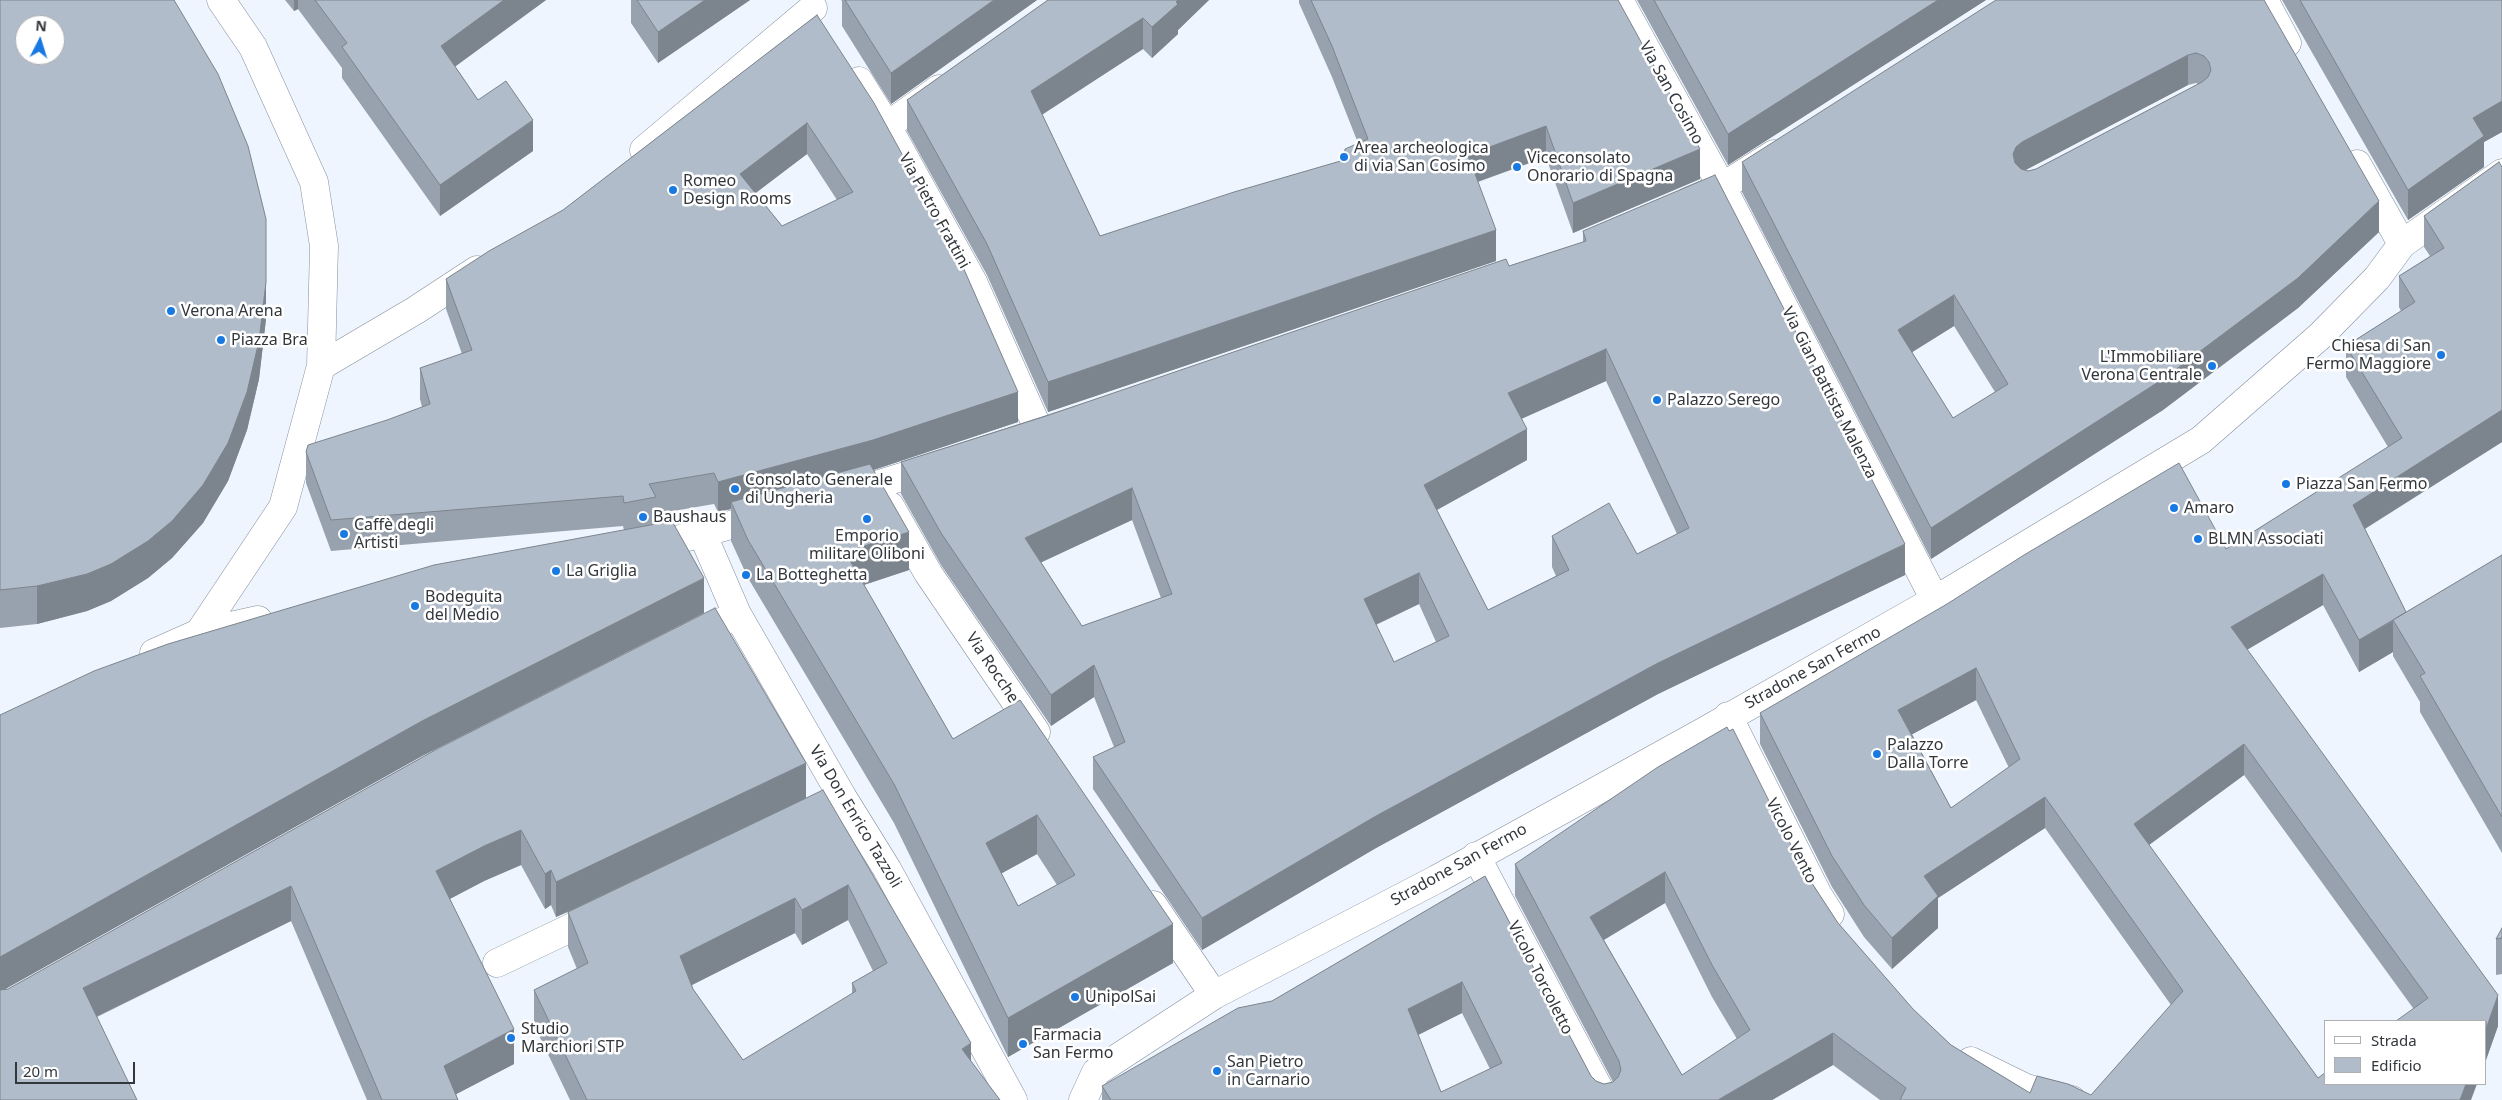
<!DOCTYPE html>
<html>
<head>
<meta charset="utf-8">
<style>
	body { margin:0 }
	#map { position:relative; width:2502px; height:1100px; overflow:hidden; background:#eef5fe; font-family:"Noto Sans",sans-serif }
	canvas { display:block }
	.legend { position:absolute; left:2324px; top:1020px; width:162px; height:65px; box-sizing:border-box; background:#fff; border:1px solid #adafb1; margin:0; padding:6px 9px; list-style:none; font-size:15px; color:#32373c }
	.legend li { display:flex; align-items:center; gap:10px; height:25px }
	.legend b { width:25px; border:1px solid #adafb1 }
	.north { position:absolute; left:15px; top:15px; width:50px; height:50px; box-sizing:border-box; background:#fff; border:1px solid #adafb1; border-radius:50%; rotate:5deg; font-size:14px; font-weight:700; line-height:20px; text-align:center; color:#32373c }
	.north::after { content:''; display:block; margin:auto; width:18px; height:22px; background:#1879e2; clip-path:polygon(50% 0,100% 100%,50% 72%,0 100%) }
	.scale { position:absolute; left:15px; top:1062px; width:120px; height:22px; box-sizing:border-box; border:2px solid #32373c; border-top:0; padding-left:6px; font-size:15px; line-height:18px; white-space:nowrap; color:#32373c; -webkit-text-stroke:4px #fff; paint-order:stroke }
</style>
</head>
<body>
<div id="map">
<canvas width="2502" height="1100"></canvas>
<ul class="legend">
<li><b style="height:6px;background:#fff"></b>Strada</li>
<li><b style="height:14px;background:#b1bcca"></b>Edificio</li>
</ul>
<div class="north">N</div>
<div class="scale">20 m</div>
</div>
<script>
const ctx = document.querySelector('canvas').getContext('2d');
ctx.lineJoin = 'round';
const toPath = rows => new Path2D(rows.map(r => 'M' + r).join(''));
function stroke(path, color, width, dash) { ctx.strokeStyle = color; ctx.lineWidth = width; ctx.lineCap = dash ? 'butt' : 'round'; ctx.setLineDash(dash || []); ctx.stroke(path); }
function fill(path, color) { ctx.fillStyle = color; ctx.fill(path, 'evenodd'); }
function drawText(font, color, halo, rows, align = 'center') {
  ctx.font = font + ' "Noto Sans",sans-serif'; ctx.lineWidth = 5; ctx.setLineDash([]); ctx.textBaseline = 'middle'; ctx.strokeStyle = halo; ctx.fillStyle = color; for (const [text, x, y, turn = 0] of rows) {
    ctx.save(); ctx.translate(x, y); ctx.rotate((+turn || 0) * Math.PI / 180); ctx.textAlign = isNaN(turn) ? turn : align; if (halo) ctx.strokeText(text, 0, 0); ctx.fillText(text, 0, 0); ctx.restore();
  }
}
const minor = toPath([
	[1619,0,1722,187,1935,600],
	[2264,0,2287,43],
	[859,81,887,126,973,282,1040,433],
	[887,126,939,89],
	[644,150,813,8],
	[2357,164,2402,244],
	[1687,202,1722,187,1774,154],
	[321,366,416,310,477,270],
	[847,494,937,466],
	[890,506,928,573,1036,732],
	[702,533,737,614,843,798,887,869,1013,1100],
	[646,545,680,539,767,515],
	[199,633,283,507,321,366,324,246,314,182,253,47,221,0],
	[689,639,737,614],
	[154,653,199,633,258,620],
	[1728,716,1818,895,1830,914],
	[1476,856,1605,1100],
	[1153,905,1214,995],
	[497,963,602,913],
	[1971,1061,2026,1088,2072,1100],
	[1083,1100,1096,1072,1214,995,1437,879,1703,732,1935,600,2201,440,2320,336,2377,278,2402,244,2502,173]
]);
stroke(minor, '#848e9b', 29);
stroke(minor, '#fff', 28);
fill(toPath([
	[0,0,266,319,259,379,247,430,228,481,203,523,172,558,148,578,111,601,87,611,37,624,0,628],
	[285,0,546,0,455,66,478,100,533,151,440,216,342,78,342,68,298,9,294,11],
	[631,0,750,0,658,63,631,23],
	[841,0,1037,0,891,104,842,26,842,1],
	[1048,0,1209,0,1178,30,1178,34,1152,58,1143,49,1042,114,1100,236,1344,160,1358,143,1332,77,1299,3,1299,0,1618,0,1700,179,1573,233,1546,157,1478,182,1496,261,1048,412,987,275,907,131,907,100],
	[1637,0,1986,0,1728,165],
	[2264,0,2379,232,2298,308,2163,410,1931,559,1742,192,1742,162],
	[2196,83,2198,84,2036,169,2028,171,2025,170,2188,85],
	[1954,326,1995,392,1953,418,1912,352],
	[2282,0,2502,0,2502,132,2484,142,2484,167,2408,220],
	[817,15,1018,422,874,470,909,570,864,585,953,739,1020,700,1173,963,1008,1057,894,823,748,578,731,541,731,509,718,512,714,504,656,514,656,524,704,613,422,756,5,989,8,989,437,749,806,798,971,1062,1000,1100,570,1100,534,1025,534,990,577,969,568,947,568,912,556,917,551,905,545,909,521,865,484,881,450,899,514,1064,456,1094,458,1100,367,1100,291,921,97,1017,0,1100,0,715,624,530,623,526,331,551,306,483,306,452,422,407,420,399,420,368,462,354,446,309,446,279,563,210],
	[807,154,837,200,782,226,755,193],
	[1037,854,1057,885,1018,906,1001,873],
	[848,920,873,971,852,983,852,994,743,1060,693,989,692,985,795,933,802,945],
	[2499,162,2502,442,2365,529,2406,612,2502,555,2502,853,2420,712,2420,702,2393,656,2393,652,2359,672,2323,605,2247,650,2498,1026,2486,1060,2486,1021,2413,1008,2244,775,2149,845,2318,1078,2471,1100,1880,1100,1833,1065,1772,1100,1102,1100,1102,1086,1272,1001,1485,876,1591,1076,1596,1081,1604,1084,1613,1082,1515,896,1515,864,1804,871,1838,923,1913,1009,1951,1045,2030,1093,2091,1095,2171,1005,2045,828,1938,898,1938,928,1892,969,1864,937,1832,887,1760,744,1760,713,2226,549,2388,447,2346,377,2346,346,2401,311,2399,307,2399,276,2430,256,2424,247,2424,216],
	[1976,700,2009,768,1951,808,1912,734],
	[1665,903,1712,997,1737,1039,1682,1075,1604,940],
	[1462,1013,1490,1069,1441,1092,1418,1035],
	[1583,231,1905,575,1658,694,1376,848,1202,950,1093,789,1093,757,1114,747,1094,697,1051,726,941,565,901,494,901,462,1583,242],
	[1606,381,1677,534,1637,554,1552,536,1552,567,1556,576,1488,610,1437,510,1527,460,1522,418],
	[1132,520,1161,598,1082,626,1041,562],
	[1419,604,1436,642,1394,662,1376,625],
	[2502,928,2502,974,2496,975,2496,939]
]), '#98a2ae');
fill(toPath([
	[294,0,298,0,298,9,294,11],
	[504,0,546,0,441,77,441,46],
	[705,0,750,0,658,63,658,32],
	[994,0,1037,0,891,104,891,73],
	[1178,0,1209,0,1178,30,1178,34,1152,58,1152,27],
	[1938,0,1986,0,1728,165,1728,134],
	[1143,18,1143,49,1031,122,1031,91],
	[2188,55,2188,85,2022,172,2016,177,2013,154,2016,147,2022,142],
	[2502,101,2502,132,2484,142,2484,167,2408,220,2408,190,2473,118],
	[533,120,533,151,440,216,440,185],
	[807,123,807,154,740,205,740,174],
	[1546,126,1546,157,1468,185,1468,155],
	[1700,149,1700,179,1573,233,1573,203],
	[2379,201,2379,232,2298,308,2163,410,1931,559,1931,528],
	[266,219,266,319,259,379,247,430,228,481,203,523,172,558,148,578,111,601,87,611,37,624,37,586],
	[1496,230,1496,261,1048,412,1048,382],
	[1954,295,1954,326,1898,361,1898,330],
	[1606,349,1606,381,1508,425,1508,393],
	[1018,392,1018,422,873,470,731,502,731,509,718,512,718,482],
	[2502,410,2502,442,2353,536,2353,505],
	[1527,429,1527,460,1424,517,1424,485],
	[1132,488,1132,520,1025,570,1025,538],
	[909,532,909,570,845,591,845,552],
	[1905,544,1905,575,1658,694,1376,848,1202,950,1202,918,1376,816,1658,663],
	[1419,573,1419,604,1364,630,1364,599],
	[2323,574,2323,605,2231,659,2231,627],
	[704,578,704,613,422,756,0,992,0,957,422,721],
	[2393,621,2393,652,2359,672,2359,640],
	[1094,665,1094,697,1051,726,1051,695],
	[1976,668,1976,700,1898,742,1898,710],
	[2244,744,2244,775,2134,856,2134,824],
	[806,763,806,798,556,917,556,882],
	[2045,797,2045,828,1938,898,1938,928,1892,969,1892,938,1924,876],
	[1037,815,1037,854,986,882,986,843],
	[521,830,521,865,484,881,436,906,436,871,484,846],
	[551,870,551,905,545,909,545,874],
	[1665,872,1665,903,1590,948,1590,917],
	[848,885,848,920,802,945,802,910],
	[291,886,291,921,83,1023,83,988],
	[795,898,795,933,680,991,680,956],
	[1173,924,1173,963,1008,1057,1008,1018],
	[1462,982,1462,1013,1408,1040,1408,1009],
	[2498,995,2498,1026,2486,1060,2486,1029],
	[514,1029,514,1064,445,1100,444,1066],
	[1833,1033,1833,1065,1772,1100,1718,1100],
	[971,1043,971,1078,962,1049],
	[2466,1084,2477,1084,2471,1100,2460,1100]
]), '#7c848d');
const building = toPath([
	[0,0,174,0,218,74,248,146,266,219,266,282,259,341,247,392,228,443,203,485,172,521,148,541,111,564,87,574,37,586,0,590,0,0],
	[25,25,55,25,55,55,25,55,25,25],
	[315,0,504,0,441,46,478,100,506,81,533,120,440,185,342,47,347,43,315,0],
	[637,0,705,0,658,32,637,0],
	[845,0,994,0,891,73,845,0],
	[1048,0,1178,0,1176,2,1178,4,1152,27,1143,18,1031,91,1100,236,1234,192,1344,160,1345,149,1368,139,1332,46,1311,0,1618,0,1700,149,1573,203,1546,126,1468,155,1496,230,1048,382,987,244,907,100,1048,0],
	[1654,0,1938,0,1728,134,1654,0],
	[1996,0,2264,0,2379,201,2298,278,2163,379,1931,528,1742,162,1996,0],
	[2196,53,2204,56,2209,62,2211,70,2208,77,2202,82,2036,169,2028,171,2021,169,2015,163,2013,154,2016,147,2022,142,2188,55,2196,53],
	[1954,295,2008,384,1953,418,1898,330,1954,295],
	[2300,0,2502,0,2502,101,2473,118,2484,136,2408,190,2300,0],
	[817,15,874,103,959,258,1018,392,873,440,718,482,714,473,649,484,656,497,624,503,623,496,331,520,306,452,308,445,387,420,430,404,420,368,472,350,446,279,489,251,563,210,817,15],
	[807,123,853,192,782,226,740,174,807,123],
	[2499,162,2502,167,2502,410,2353,505,2406,612,2393,620,2359,640,2323,574,2231,627,2498,995,2486,1029,2486,1021,2396,1021,2428,998,2244,744,2134,824,2318,1078,2326,1072,2326,1084,2466,1084,2460,1100,1900,1100,1906,1088,1833,1033,1718,1100,1111,1100,1102,1086,1238,1008,1272,1001,1485,876,1591,1076,1596,1081,1604,1084,1613,1082,1618,1077,1621,1070,1619,1061,1515,864,1658,767,1727,727,1729,731,1733,729,1804,871,1838,923,1913,1009,1951,1045,2030,1093,2037,1076,2068,1084,2091,1095,2183,991,2045,797,1924,876,1938,896,1892,938,1864,905,1832,856,1760,713,1947,604,2024,555,2179,463,2226,549,2402,438,2346,346,2415,302,2399,276,2444,248,2424,216,2499,162],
	[1976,668,2020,759,1951,808,1898,710,1976,668],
	[1665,872,1712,965,1750,1030,1682,1075,1590,917,1665,872],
	[1462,982,1502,1063,1441,1092,1408,1009,1462,982],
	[1715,175,1905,544,1658,663,1376,816,1202,918,1093,757,1125,742,1094,665,1051,695,941,533,901,462,1046,416,1506,259,1509,266,1586,241,1583,231,1715,175],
	[1606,349,1689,528,1637,554,1609,503,1552,536,1569,570,1488,610,1424,485,1527,429,1508,393,1606,349],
	[1132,488,1172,594,1082,626,1025,538,1132,488],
	[1419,573,1449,636,1394,662,1364,599,1419,573],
	[870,464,909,532,845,552,953,739,1020,700,1173,924,1008,1018,894,784,748,540,731,502,870,464],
	[1037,815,1075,875,1018,906,986,843,1037,815],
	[672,521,704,578,422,721,0,957,0,715,94,671,168,644,434,565,672,521],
	[2502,555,2502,817,2420,676,2425,673,2393,620,2502,555],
	[715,608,806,763,556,882,551,870,545,874,521,830,484,846,436,871,514,1029,444,1066,458,1100,382,1100,291,886,83,988,137,1100,0,1100,0,990,8,989,437,749,715,608],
	[823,790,971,1043,962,1049,1000,1100,587,1100,534,990,588,963,568,912,823,790],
	[848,885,887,963,852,983,856,991,743,1060,693,989,680,956,795,898,802,910,848,885],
	[2502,928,2502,938,2496,939,2502,928]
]);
fill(building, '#b1bcca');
stroke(building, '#7c848d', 1);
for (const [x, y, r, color] of [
	[1344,157,5,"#1879e2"],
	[1517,167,5,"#1879e2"],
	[673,190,5,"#1879e2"],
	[171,311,5,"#1879e2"],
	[221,340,5,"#1879e2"],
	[2441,355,5,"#1879e2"],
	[2212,366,5,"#1879e2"],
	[1657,400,5,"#1879e2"],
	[2286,484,5,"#1879e2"],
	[735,489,5,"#1879e2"],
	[2174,508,5,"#1879e2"],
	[643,517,5,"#1879e2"],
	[867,519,5,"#1879e2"],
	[344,534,5,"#1879e2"],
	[2198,539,5,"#1879e2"],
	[556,571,5,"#1879e2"],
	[746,575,5,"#1879e2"],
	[415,606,5,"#1879e2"],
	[1877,754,5,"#1879e2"],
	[1075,997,5,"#1879e2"],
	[511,1038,5,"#1879e2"],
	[1023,1044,5,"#1879e2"],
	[1217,1071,5,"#1879e2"]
]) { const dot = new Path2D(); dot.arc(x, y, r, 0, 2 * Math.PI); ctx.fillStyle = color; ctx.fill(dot); stroke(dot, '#fff', 2); }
drawText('16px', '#32373c', '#fff', [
	["Via San Cosimo",1671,93,61],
	["Via Pietro Frattini",934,211,61],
	["Via Gian Battista Malenza",1829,393,63],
	["Via Rocche",992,668,56],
	["Stradone San Fermo",1813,668,-29],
	["Via Don Enrico Tazzoli",855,817,59],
	["Vicolo Vento",1791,841,63],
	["Stradone San Fermo",1459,865,-29],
	["Vicolo Torcoletto",1540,978,63]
]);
drawText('16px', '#32373c', '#fff', [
	["Area archeologica",1354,148],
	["di via San Cosimo",1354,166],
	["Viceconsolato",1527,158],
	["Onorario di Spagna",1527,176],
	["Romeo",683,181],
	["Design Rooms",683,199],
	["Verona Arena",181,311],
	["Piazza Bra",231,340],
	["Chiesa di San",2431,346,"right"],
	["Fermo Maggiore",2431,364,"right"],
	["L'Immobiliare",2202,357,"right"],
	["Verona Centrale",2202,375,"right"],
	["Palazzo Serego",1667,400],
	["Consolato Generale",745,480],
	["di Ungheria",745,498],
	["Piazza San Fermo",2296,484],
	["Amaro",2184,508],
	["Baushaus",653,517],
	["Caffè degli",354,525],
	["Artisti",354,543],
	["Emporio",867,536,"center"],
	["militare Oliboni",867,554,"center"],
	["BLMN Associati",2208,539],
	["La Griglia",566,571],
	["La Botteghetta",756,575],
	["Bodeguita",425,597],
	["del Medio",425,615],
	["Palazzo",1887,745],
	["Dalla Torre",1887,763],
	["UnipolSai",1085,997],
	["Studio",521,1029],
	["Marchiori STP",521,1047],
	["Farmacia",1033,1035],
	["San Fermo",1033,1053],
	["San Pietro",1227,1062],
	["in Carnario",1227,1080]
], 'left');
</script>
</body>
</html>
